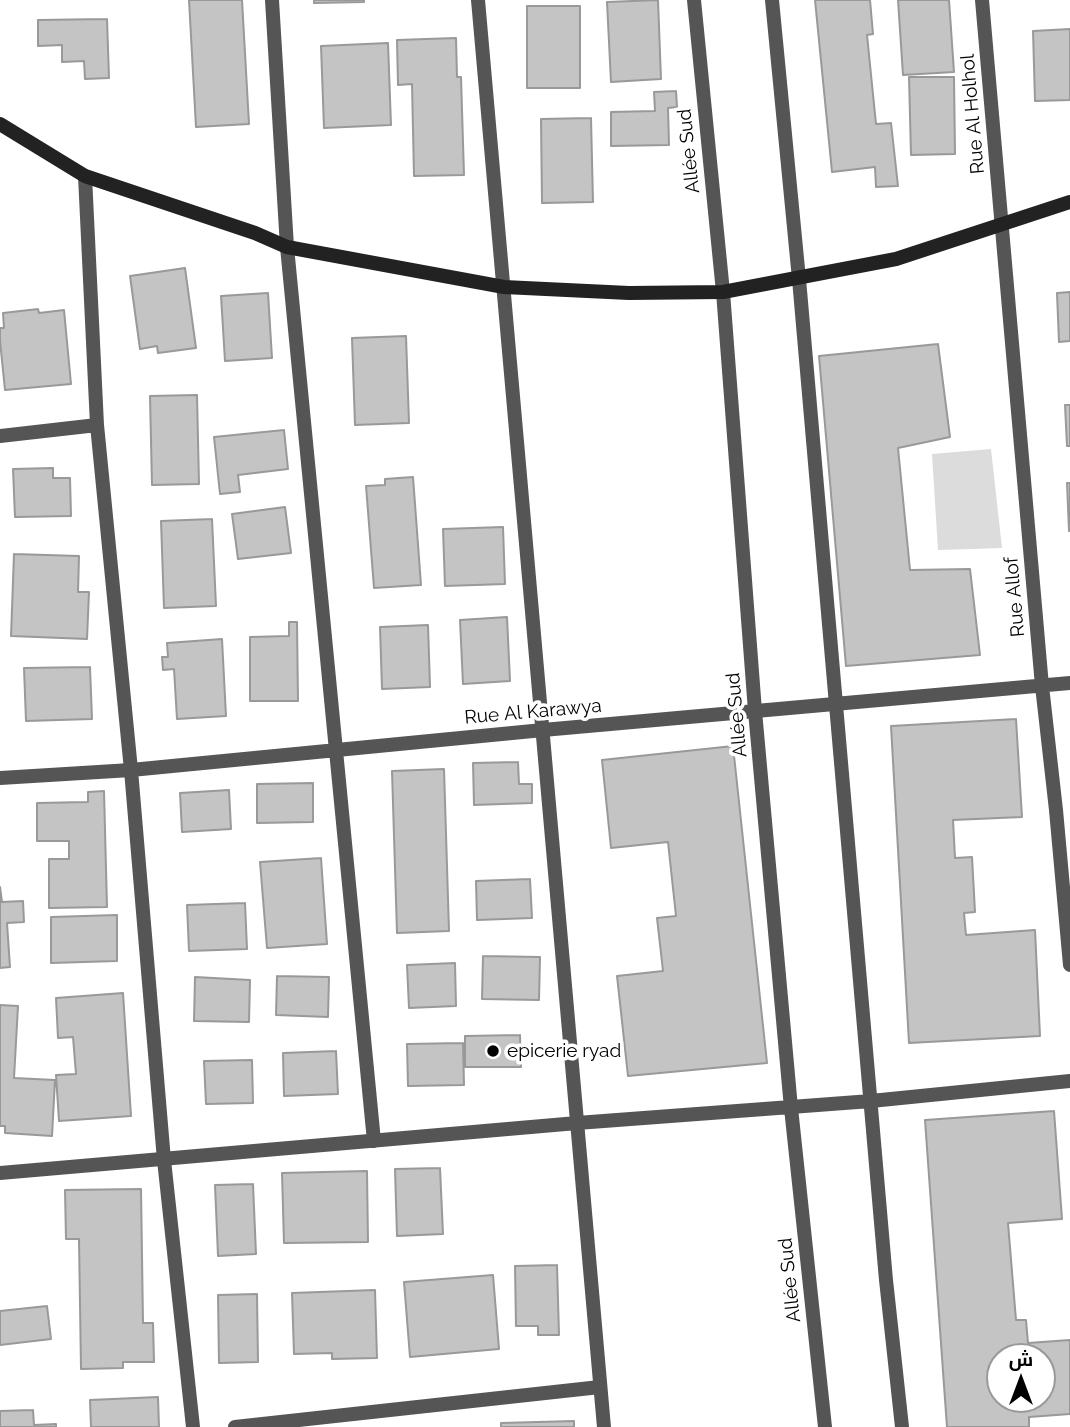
<!DOCTYPE html>
<html>
<head>
<meta charset="utf-8">
<style>
	body { margin:0 }
	#map { position:relative; width:1070px; height:1427px; overflow:hidden; background:#fff; font-family:Raleway,Cairo,sans-serif }
	canvas { display:block }
	.north { position:absolute; left:986px; top:1343px; width:70px; height:70px; box-sizing:border-box; background:#fff; border:2px solid #999; border-radius:50%; rotate:0deg; font-size:19px; font-weight:700; line-height:28px; text-align:center; color:#000 }
	.north::after { content:''; display:block; margin:auto; width:24px; height:32px; background:#000; clip-path:polygon(50% 0,100% 100%,50% 72%,0 100%) }
</style>
</head>
<body>
<div id="map">
<canvas width="1070" height="1427"></canvas>
<div class="north">ش</div>
</div>
<script>
const ctx = document.querySelector('canvas').getContext('2d');
ctx.lineJoin = 'round';
function fill(path, color) { ctx.fillStyle = color; ctx.fill(path, 'evenodd'); }
const toPath = rows => new Path2D(rows.map(r => 'M' + r).join(''));
function stroke(path, color, width, dash) { ctx.strokeStyle = color; ctx.lineWidth = width; ctx.lineCap = dash ? 'butt' : 'round'; ctx.setLineDash(dash || []); ctx.stroke(path); }
function drawText(font, color, halo, rows, align = 'center') {
  ctx.font = font + ' Raleway,sans-serif'; ctx.lineWidth = 7; ctx.setLineDash([]); ctx.textBaseline = 'middle'; ctx.strokeStyle = halo; ctx.fillStyle = color; for (const [text, x, y, turn = 0] of rows) {
    ctx.save(); ctx.translate(x, y); ctx.rotate((+turn || 0) * Math.PI / 180); ctx.textAlign = isNaN(turn) ? turn : align; if (halo) ctx.strokeText(text, 0, 0); ctx.fillText(text, 0, 0); ctx.restore();
  }
}
fill(toPath([
	[991,449,1002,548,938,550,932,454]
]), '#dcdcdc');
const building = toPath([
	[189,0,242,0,249,124,196,127,189,0],
	[314,0,364,0,364,2,314,3,314,0],
	[658,0,661,79,611,82,607,2,658,0],
	[815,0,870,0,873,34,867,35,876,124,891,123,898,186,876,187,875,167,832,172,815,0],
	[898,0,949,0,954,72,903,75,898,0],
	[527,6,580,6,580,88,527,88,527,6],
	[107,19,109,78,85,79,84,61,62,62,62,45,38,46,38,20,107,19],
	[1070,29,1070,100,1035,101,1033,31,1070,29],
	[456,38,457,77,461,77,464,175,414,176,412,84,398,85,397,40,456,38],
	[388,43,391,125,324,128,321,46,388,43],
	[909,77,954,77,955,154,911,155,909,77],
	[676,91,677,107,668,108,669,145,611,146,611,112,655,111,654,92,676,91],
	[591,118,593,202,542,203,541,119,591,118],
	[185,268,196,348,158,353,157,346,140,349,130,276,185,268],
	[1070,292,1070,341,1059,342,1057,293,1070,292],
	[268,293,272,358,225,361,221,296,268,293],
	[38,309,39,313,64,310,71,384,5,390,0,341,0,328,4,328,3,313,38,309],
	[406,336,409,423,355,425,352,338,406,336],
	[938,344,950,437,898,448,910,570,970,569,980,655,846,666,819,356,938,344],
	[197,395,199,484,152,485,150,396,197,395],
	[1065,405,1070,405,1070,446,1067,446,1065,405],
	[284,430,288,469,238,475,240,492,220,494,214,437,284,430],
	[53,468,53,478,70,478,71,516,15,517,13,469,53,468],
	[413,477,421,585,374,588,366,486,385,485,385,479,413,477],
	[1067,483,1070,483,1070,531,1069,531,1067,483],
	[285,507,291,553,238,559,232,514,285,507],
	[212,519,216,606,164,608,161,521,212,519],
	[503,527,505,584,445,586,443,529,503,527],
	[14,554,79,556,78,592,89,592,87,639,11,636,14,554],
	[507,617,510,681,463,684,460,620,507,617],
	[289,622,297,622,298,701,250,701,250,637,289,636,289,622],
	[428,625,430,687,382,689,380,627,428,625],
	[222,639,226,716,177,719,174,669,163,670,162,657,168,657,167,643,222,639],
	[90,667,92,719,26,721,24,668,90,667],
	[1016,719,1022,817,953,820,955,858,972,857,975,912,964,913,966,935,1035,930,1040,1036,909,1043,891,726,1016,719],
	[733,746,767,1063,628,1076,617,976,663,971,657,918,676,916,668,842,611,848,602,760,733,746],
	[518,762,519,784,532,784,532,803,474,805,473,763,518,762],
	[444,769,449,931,397,933,392,771,444,769],
	[313,783,313,822,257,823,257,784,313,783],
	[229,790,231,829,182,832,180,793,229,790],
	[104,791,107,907,49,908,49,859,69,859,69,841,37,841,37,803,88,802,88,792,104,791],
	[321,858,327,944,267,948,260,862,321,858],
	[530,879,532,918,477,920,476,881,530,879],
	[0,887,2,902,23,901,24,922,7,923,10,967,0,968,0,887],
	[245,903,247,949,189,951,187,905,245,903],
	[117,915,117,961,51,963,51,917,117,915],
	[483,956,540,957,539,1000,482,999,483,956],
	[455,963,456,1006,409,1008,407,965,455,963],
	[277,976,329,977,328,1017,276,1015,277,976],
	[195,977,250,980,249,1022,194,1021,195,977],
	[123,993,131,1116,59,1121,56,1075,76,1074,73,1037,58,1038,56,998,123,993],
	[0,1005,18,1006,14,1078,55,1080,52,1136,5,1133,5,1126,0,1126,0,1005],
	[520,1035,521,1067,465,1067,465,1036,520,1035],
	[463,1043,464,1085,408,1086,407,1044,463,1043],
	[336,1051,338,1094,284,1096,283,1053,336,1051],
	[252,1060,253,1103,206,1104,204,1061,252,1060],
	[1054,1111,1062,1219,1008,1223,1016,1320,1026,1320,1028,1343,1070,1340,1070,1414,1029,1417,1029,1427,947,1427,925,1120,1054,1111],
	[1000,1357,1042,1357,1042,1399,1000,1399,1000,1357],
	[440,1168,443,1234,397,1236,395,1169,440,1168],
	[367,1171,368,1242,284,1243,282,1173,367,1171],
	[253,1184,256,1254,218,1256,215,1185,253,1184],
	[141,1189,143,1323,153,1323,154,1362,123,1362,123,1368,81,1369,79,1239,66,1239,65,1190,141,1189],
	[557,1265,559,1335,538,1335,538,1326,516,1326,515,1266,557,1265],
	[493,1275,499,1349,410,1357,404,1282,493,1275],
	[375,1290,377,1358,332,1359,332,1353,294,1354,292,1293,375,1290],
	[257,1294,258,1362,219,1363,218,1295,257,1294],
	[47,1306,51,1339,0,1345,0,1311,47,1306],
	[158,1397,159,1427,91,1427,90,1400,158,1397],
	[33,1410,34,1425,56,1424,56,1427,0,1427,0,1411,33,1410],
	[574,1421,574,1427,501,1427,501,1423,574,1421]
]);
fill(building, '#c4c4c4');
stroke(building, '#999', 2);
stroke(toPath([
	[272,0,287,247,374,1141],
	[478,0,604,1427],
	[694,0,723,292,755,711,791,1108,825,1427],
	[772,0,799,279,886,1280,902,1427],
	[982,0,1042,686,1056,810,1070,965],
	[85,176,97,425,131,770,164,1160,193,1427],
	[0,436,97,425],
	[0,778,131,770,543,730,1070,683],
	[0,1173,577,1123,871,1101,1070,1081],
	[235,1427,600,1387]
]), '#555', 14);
stroke(toPath([
	[0,124,85,176,255,233,287,247,504,287,629,293,723,292,896,259,1070,202]
]), '#222', 14);
for (const [x, y, r, color] of [
	[493,1051,7,"#000"]
]) { const dot = new Path2D(); dot.arc(x, y, r, 0, 2 * Math.PI); ctx.fillStyle = color; ctx.fill(dot); stroke(dot, '#fff', 2.5); }
drawText('19px', '#000', '#fff', [
	["Rue Al Holhol",973,114,-95],
	["Allée Sud",689,151,-96],
	["Rue Allof",1015,597,-95],
	["Rue Al Karawya",533,712,-5],
	["Allée Sud",737,715,-95],
	["Allée Sud",790,1280,-96]
]);
drawText('19px', '#000', '#fff', [
	["epicerie ryad",507,1051]
], 'left');
</script>
</body>
</html>
